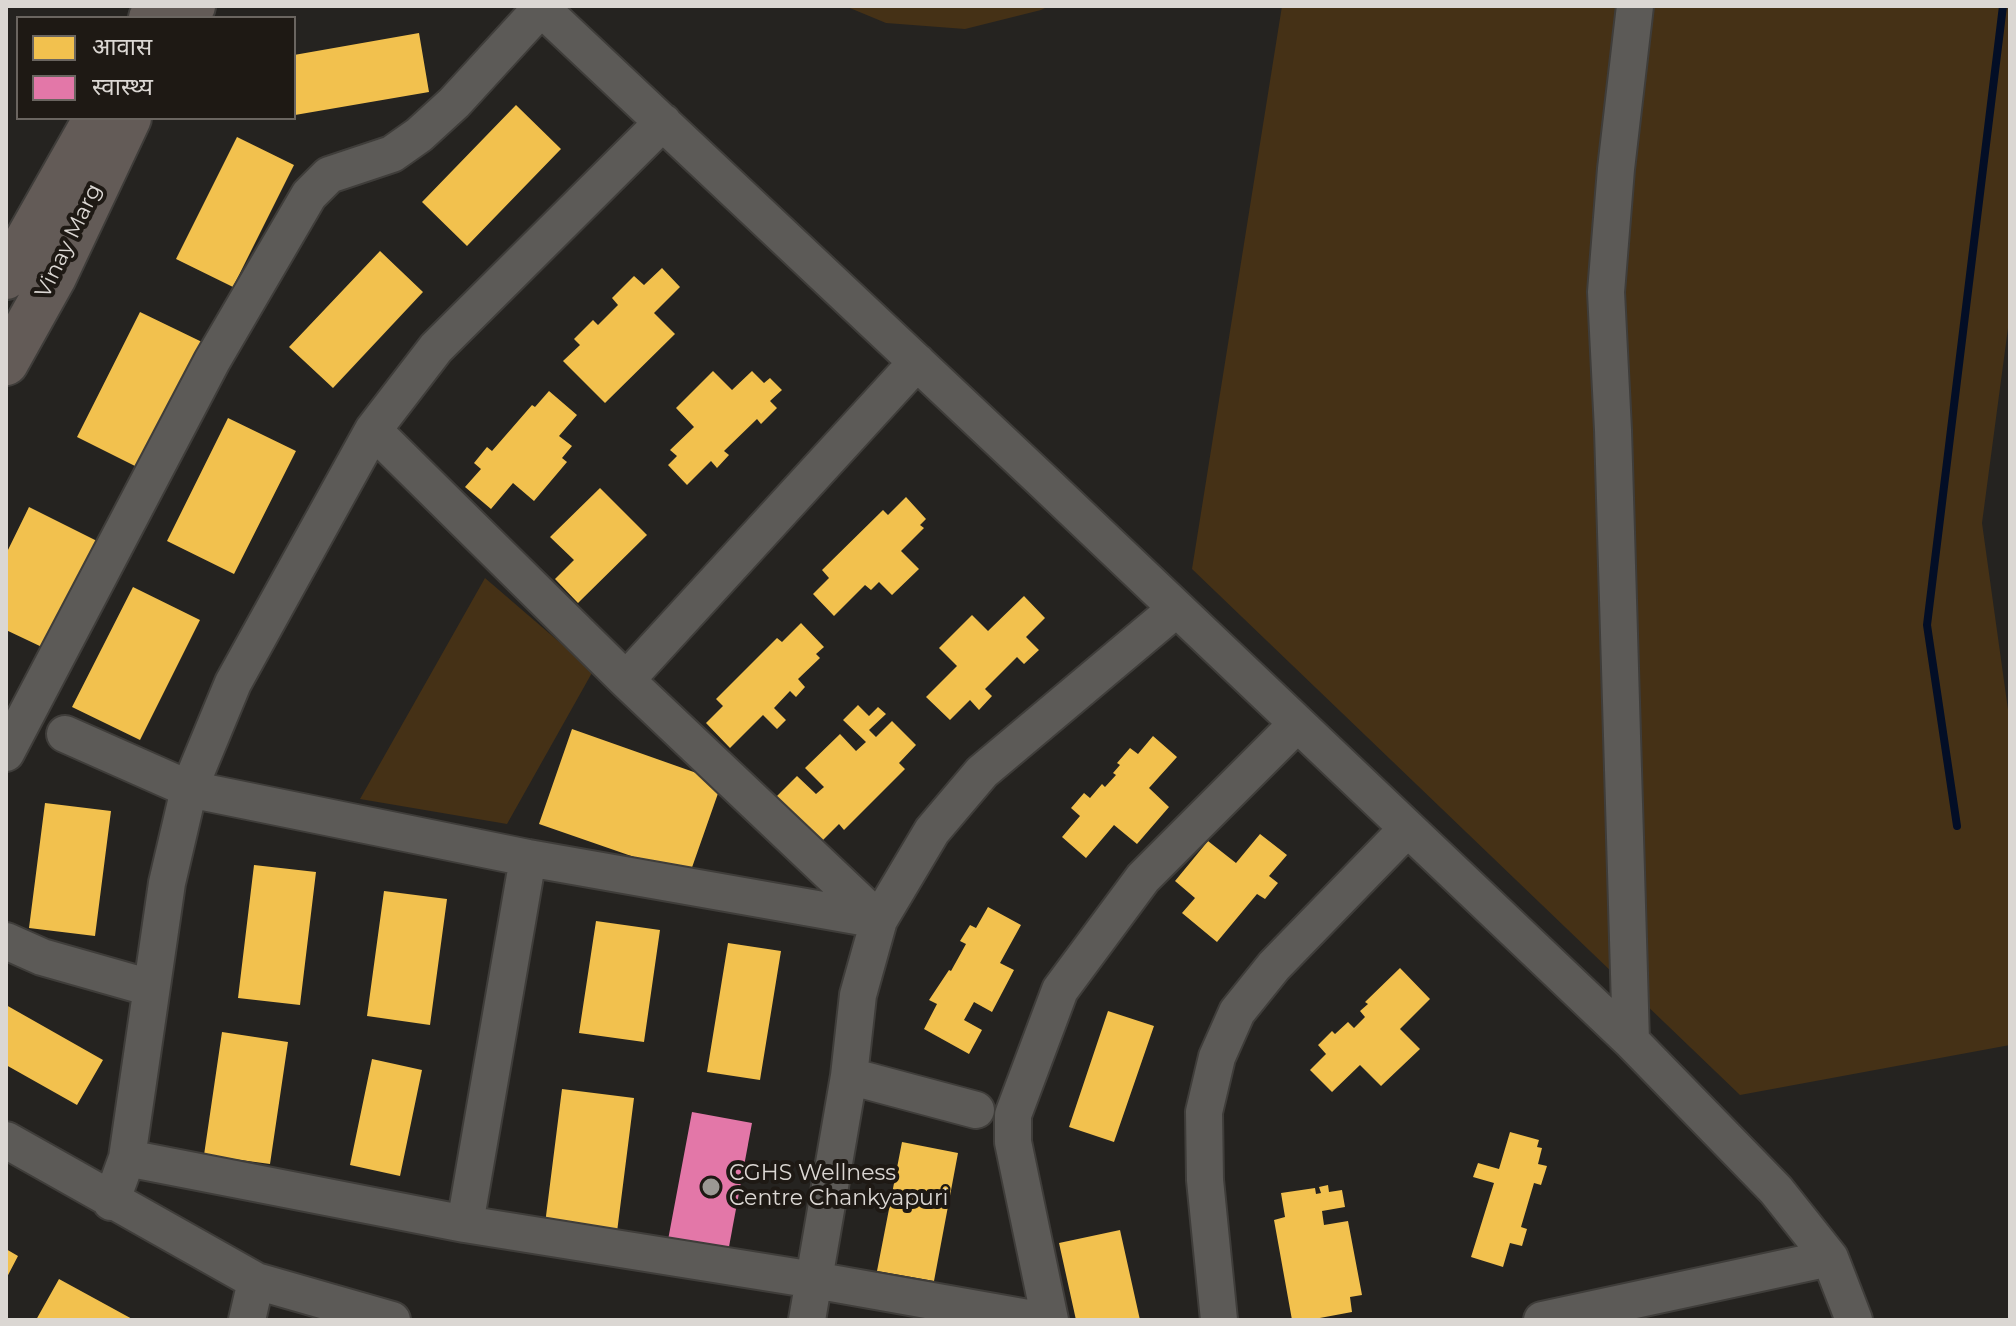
<!DOCTYPE html>
<html>
<head>
<meta charset="utf-8">
<style>
	body { margin:0 }
	#map { position:relative; width:2016px; height:1326px; overflow:hidden; background:#252320; font-family:Montserrat,"Noto Sans Devanagari",sans-serif }
	canvas { display:block }
	.frame { position:absolute; inset:0; border:8px solid #dbd7d3; pointer-events:none }
	.legend { position:absolute; left:16px; top:16px; width:280px; height:104px; box-sizing:border-box; background:#1e1914; border:2px solid #6a6560; margin:0; padding:10px 14px; list-style:none; font-size:24px; color:#dbd7d3 }
	.legend li { display:flex; align-items:center; gap:16px; height:40px }
	.legend b { width:40px; border:2px solid #6a6560 }
</style>
</head>
<body>
<div id="map">
<canvas width="2016" height="1326"></canvas>
<div class="frame"></div>
<ul class="legend">
<li><b style="height:22px;background:#f2c14e"></b>आवास</li>
<li><b style="height:22px;background:#e377a8"></b>स्वास्थ्य</li>
</ul>
</div>
<script>
const ctx = document.querySelector('canvas').getContext('2d');
ctx.lineJoin = 'round';
function fill(path, color) { ctx.fillStyle = color; ctx.fill(path, 'evenodd'); }
const toPath = rows => new Path2D(rows.map(r => 'M' + r).join(''));
function stroke(path, color, width, dash) { ctx.strokeStyle = color; ctx.lineWidth = width; ctx.lineCap = dash ? 'butt' : 'round'; ctx.setLineDash(dash || []); ctx.stroke(path); }
function drawText(font, color, halo, rows, align = 'center') {
  ctx.font = font + ' Montserrat,sans-serif'; ctx.lineWidth = 8; ctx.setLineDash([]); ctx.textBaseline = 'middle'; ctx.strokeStyle = halo; ctx.fillStyle = color; for (const [text, x, y, turn = 0] of rows) {
    ctx.save(); ctx.translate(x, y); ctx.rotate((+turn || 0) * Math.PI / 180); ctx.textAlign = isNaN(turn) ? turn : align; if (halo) ctx.strokeText(text, 0, 0); ctx.fillText(text, 0, 0); ctx.restore();
  }
}
fill(toPath([
	[845,6,1049,6,1041,10,965,29,886,23],
	[1282,6,2010,6,2010,313,1982,523,2010,724,2010,1045,1740,1095,1192,569],
	[485,578,593,671,507,824,360,799]
]), '#453116');
fill(toPath([
	[419,33,429,92,295,115,294,55],
	[516,105,561,149,467,246,422,202],
	[237,137,294,165,233,287,176,259],
	[380,251,423,292,333,388,289,347],
	[662,268,680,287,654,313,675,334,605,403,563,361,580,345,574,339,593,320,598,325,618,305,612,298,634,276,644,285],
	[140,312,202,342,139,468,77,437],
	[713,371,732,390,752,371,764,383,770,378,782,390,770,401,777,408,761,424,757,419,724,451,729,455,717,468,711,461,687,485,668,465,677,456,670,450,694,427,676,408],
	[549,391,577,415,559,436,572,446,562,458,567,462,534,501,513,483,491,509,465,487,481,469,474,463,487,447,492,451,532,405,535,407],
	[228,418,296,451,234,574,167,541],
	[600,488,647,535,578,603,555,579,574,560,550,537],
	[906,497,926,519,920,525,924,528,901,551,919,569,892,595,879,582,871,590,865,585,834,616,813,594,829,578,822,570,883,510,888,515],
	[29,507,97,541,44,648,6,630,6,554],
	[133,587,200,620,140,740,72,707],
	[1024,596,1045,618,1026,637,1039,650,1024,664,1017,657,985,689,992,696,979,710,970,700,950,720,926,697,957,666,939,648,972,615,988,631],
	[801,623,824,647,816,654,820,658,798,679,805,687,796,697,790,691,774,708,786,720,777,729,763,715,730,748,706,723,723,706,716,699,777,638,782,642],
	[858,705,869,716,878,707,886,714,869,730,876,737,892,721,916,745,899,763,905,769,844,830,839,824,817,846,772,801,797,776,816,794,824,787,805,768,840,734,856,751,866,742,843,720],
	[572,729,722,782,689,876,539,824],
	[1153,736,1177,757,1149,788,1169,807,1137,844,1114,825,1086,858,1062,837,1080,816,1071,808,1084,793,1090,798,1102,784,1105,787,1116,775,1113,773,1120,765,1117,763,1130,748,1138,754],
	[45,803,111,811,95,936,29,928],
	[1260,834,1287,855,1269,876,1278,883,1265,899,1257,894,1217,942,1182,913,1195,898,1175,881,1208,841,1236,863],
	[254,865,316,872,300,1005,238,998],
	[384,891,447,899,430,1025,367,1016],
	[988,907,1021,925,1000,963,1014,970,992,1012,974,1002,964,1020,982,1030,969,1054,924,1029,937,1004,929,1000,949,970,951,971,966,944,960,941,970,925,976,928],
	[596,921,660,930,644,1042,579,1033],
	[728,943,781,951,760,1080,707,1072],
	[1400,968,1430,999,1400,1029,1420,1049,1381,1086,1360,1065,1332,1092,1310,1070,1326,1054,1318,1045,1332,1031,1335,1034,1348,1022,1354,1028,1365,1017,1360,1011,1368,1004,1365,1002],
	[6,1005,103,1060,77,1105,6,1065],
	[1108,1011,1154,1026,1114,1142,1069,1127],
	[222,1032,288,1042,270,1164,204,1155],
	[372,1059,422,1070,400,1176,350,1165],
	[562,1089,634,1098,617,1232,545,1224],
	[1510,1132,1539,1140,1537,1147,1542,1148,1538,1164,1547,1166,1541,1185,1534,1183,1521,1227,1527,1229,1522,1246,1510,1243,1503,1267,1471,1257,1494,1183,1473,1177,1478,1163,1499,1169],
	[902,1142,958,1153,934,1281,877,1271],
	[1328,1185,1329,1192,1342,1190,1345,1207,1322,1211,1324,1225,1348,1221,1362,1295,1350,1297,1352,1312,1309,1320,1292,1320,1274,1220,1285,1217,1281,1193,1315,1188,1316,1194,1321,1193,1319,1187],
	[1120,1230,1140,1320,1076,1320,1059,1243],
	[6,1249,18,1256,6,1279],
	[59,1279,134,1320,36,1320]
]), '#f2c14e');
fill(toPath([
	[692,1112,752,1123,728,1252,668,1240]
]), '#e377a8');
stroke(toPath([
	[1957,826,1927,625,2003,6]
]), '#030e26', 8);
const minor = toPath([
	[539,6,1045,483,1631,1041,1776,1190,1830,1258,1854,1320],
	[373,430,626,680,879,920,528,858,189,789,233,683,373,430],
	[373,430,436,348,663,122],
	[626,680,917,362],
	[65,734,189,789,167,883,127,1158,111,1202],
	[6,753,212,361,309,195,329,175,392,154,419,135,454,103,541,8],
	[6,941,42,957,151,988],
	[1631,1041,1613,430,1606,292,1616,169,1635,6],
	[849,1076,976,1110],
	[6,1140,256,1281,392,1320],
	[127,1158,465,1224,814,1280,1039,1320],
	[465,1224,528,858],
	[247,1320,256,1281],
	[807,1320,849,1076,858,995,879,920,932,831,982,772,1176,609],
	[1050,1320,1013,1142,1013,1115,1060,990,1143,878,1297,724],
	[1219,1320,1205,1180,1204,1112,1217,1057,1237,1012,1274,966,1407,829],
	[1542,1320,1830,1258]
]);
const major = toPath([
	[151,18,158,6],
	[186,18,193,6],
	[6,277,96,118],
	[6,363,54,277,129,118]
]);
stroke(minor, '#3f3d3a', 40);
stroke(major, '#3f3d3a', 48);
stroke(minor, '#5c5a57', 36);
stroke(major, '#635b57', 44);
for (const [x, y, r, color] of [
	[711,1187,10,"#9b9894"]
]) { const dot = new Path2D(); dot.arc(x, y, r, 0, 2 * Math.PI); ctx.fillStyle = color; ctx.fill(dot); stroke(dot, '#1e1914', 3); }
drawText('22px', '#dbd7d3', '#1e1914', [
	["Vinay Marg",69,241,-64]
]);
drawText('22px', '#dbd7d3', '#1e1914', [
	["CGHS Wellness",729,1174],
	["Centre Chankyapuri",729,1199]
], 'left');
</script>
</body>
</html>
